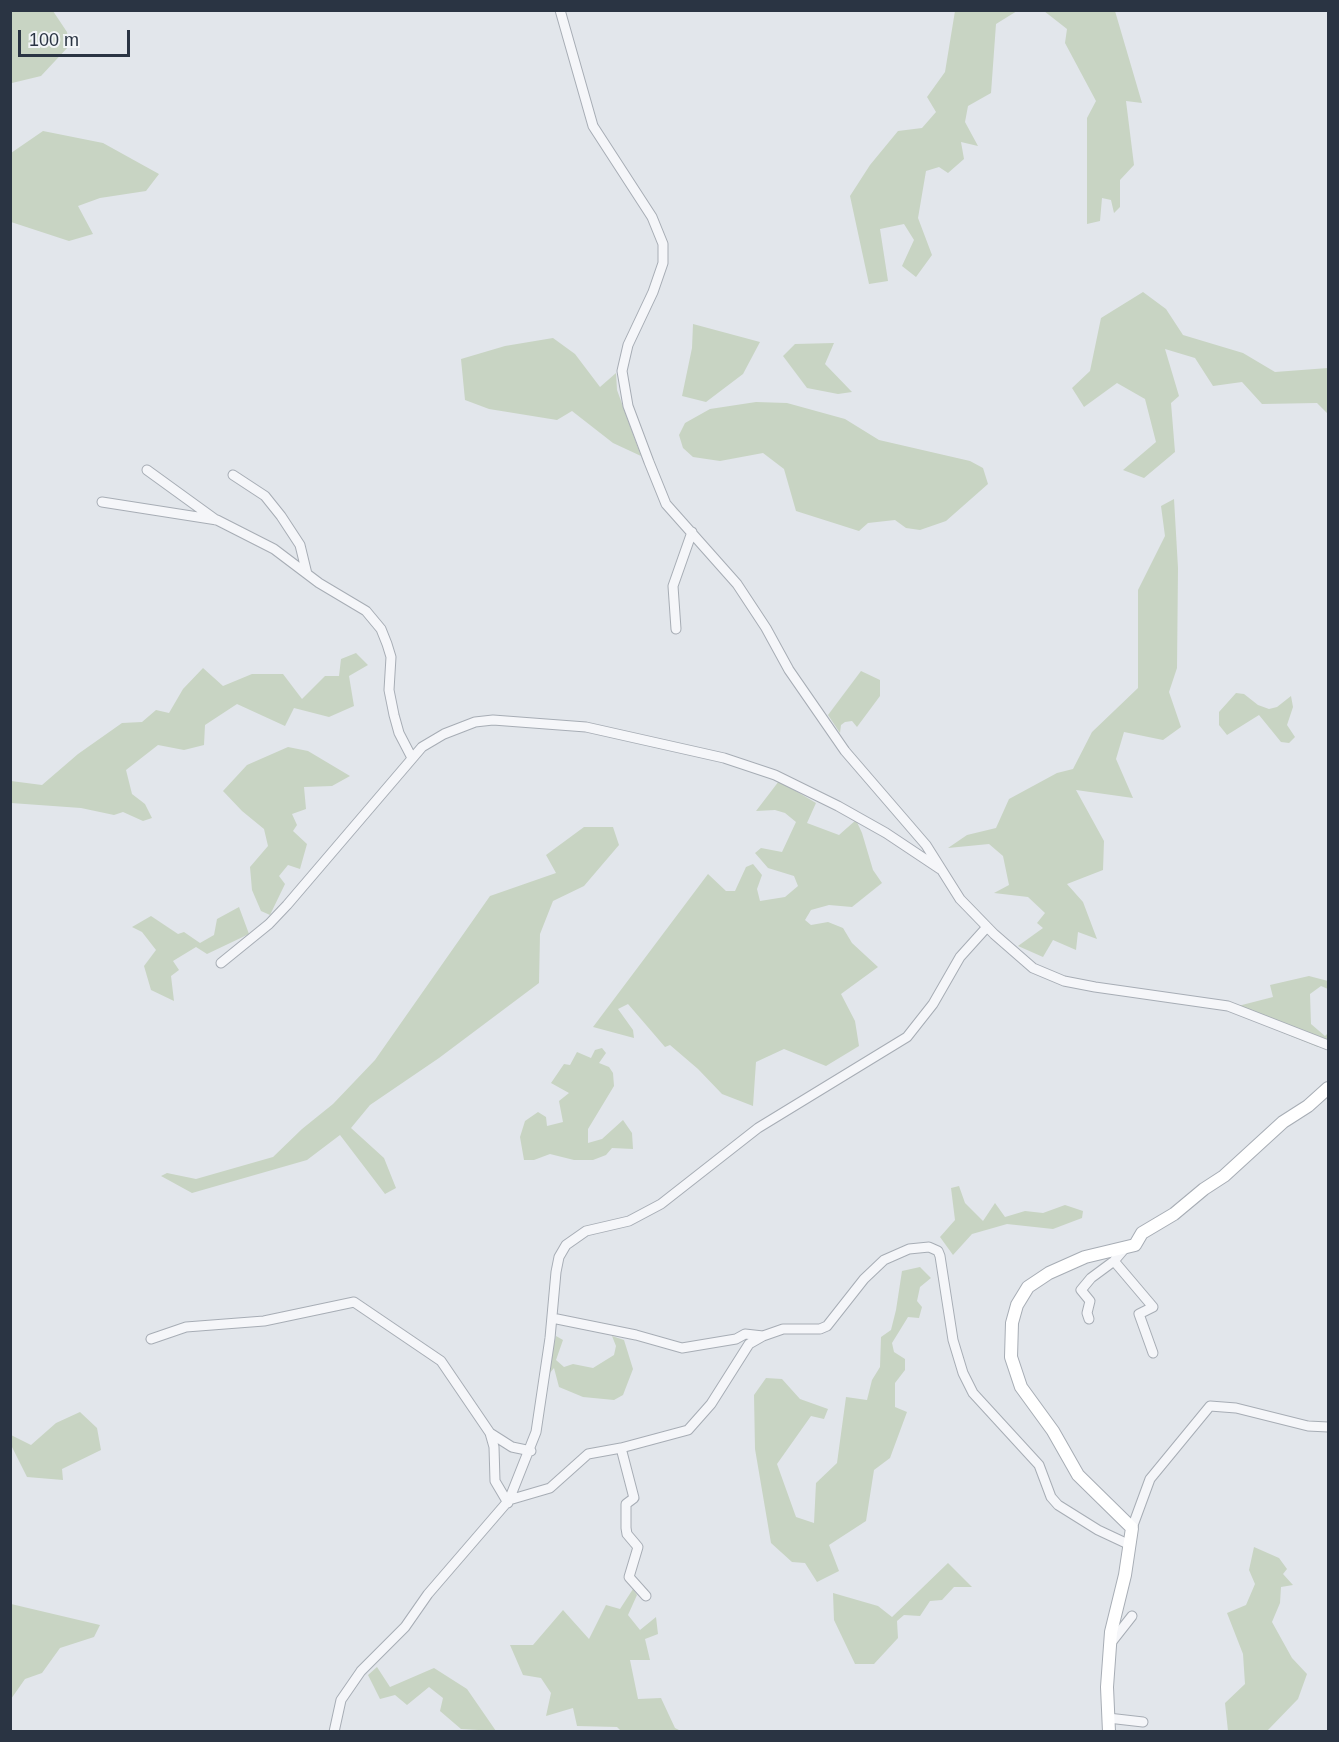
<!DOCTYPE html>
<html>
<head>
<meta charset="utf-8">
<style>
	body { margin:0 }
	#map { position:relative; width:1339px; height:1742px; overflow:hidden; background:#e2e6eb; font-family:Helvetica,sans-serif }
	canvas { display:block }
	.frame { position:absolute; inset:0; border:12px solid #2a3443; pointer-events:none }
	.scale { position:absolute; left:18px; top:30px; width:112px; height:27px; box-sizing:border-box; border:3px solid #2a3443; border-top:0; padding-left:8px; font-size:18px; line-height:21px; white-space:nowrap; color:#2a3443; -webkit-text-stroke:4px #f2f5f8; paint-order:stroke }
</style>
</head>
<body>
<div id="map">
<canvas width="1339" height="1742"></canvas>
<div class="frame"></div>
<div class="scale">100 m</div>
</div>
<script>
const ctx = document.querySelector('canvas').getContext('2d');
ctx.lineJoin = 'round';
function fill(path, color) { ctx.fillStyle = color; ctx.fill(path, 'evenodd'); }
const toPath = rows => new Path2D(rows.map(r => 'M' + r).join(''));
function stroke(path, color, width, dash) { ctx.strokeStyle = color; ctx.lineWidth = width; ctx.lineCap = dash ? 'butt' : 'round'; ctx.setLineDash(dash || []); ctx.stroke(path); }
fill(toPath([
	[10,11,53,11,67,32,69,46,41,76,12,83],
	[955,11,1017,11,996,24,991,93,968,106,965,122,978,146,961,142,964,159,948,173,939,167,926,171,918,218,932,255,916,277,902,266,914,240,904,224,880,229,888,281,869,284,850,196,870,165,898,131,922,128,936,112,927,97,945,72],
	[1044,11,1115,11,1142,103,1126,101,1134,165,1120,180,1120,207,1114,213,1111,200,1102,198,1100,221,1087,224,1087,118,1096,101,1065,43,1067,29],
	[43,131,103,143,159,174,146,191,100,198,78,206,93,234,69,241,11,222,11,153],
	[1143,292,1166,309,1183,335,1243,353,1275,372,1328,368,1328,414,1317,403,1262,404,1242,382,1213,386,1195,358,1165,349,1179,396,1171,403,1175,452,1144,478,1123,470,1156,442,1145,399,1117,383,1084,407,1072,388,1090,371,1101,318],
	[693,324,760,342,743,374,706,402,682,396,692,348],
	[553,338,575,354,600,387,616,373,617,390,641,456,613,443,572,411,557,420,489,409,465,400,461,359,505,346],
	[834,343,825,364,852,392,838,394,807,388,783,356,795,344],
	[756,402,787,403,845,419,879,440,970,461,983,468,988,484,946,521,920,530,906,528,895,520,868,523,859,531,796,511,784,469,763,453,720,461,693,457,683,448,679,435,685,423,710,409],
	[1174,499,1178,568,1177,668,1169,692,1181,727,1163,740,1124,732,1116,759,1133,798,1076,790,1104,841,1103,870,1067,884,1083,902,1097,939,1078,932,1076,950,1053,940,1043,957,1018,946,1043,928,1037,923,1045,913,1028,897,994,893,1009,885,1003,856,989,844,948,848,967,835,996,828,1009,799,1057,773,1073,769,1092,732,1138,688,1138,590,1165,536,1161,506],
	[356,653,368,665,349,676,354,706,329,717,294,708,285,726,237,704,205,725,204,745,184,750,158,745,126,770,132,794,145,804,152,818,143,821,123,812,114,815,81,808,11,803,11,781,42,785,78,754,122,723,142,722,156,710,169,713,183,689,203,668,223,686,252,674,283,674,302,699,325,676,339,676,341,659],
	[861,671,880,680,880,696,857,727,852,721,845,722,841,725,840,733,828,715],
	[1236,693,1244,694,1258,705,1269,709,1277,707,1291,696,1293,707,1287,725,1295,737,1289,743,1281,742,1259,715,1227,735,1219,725,1219,712],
	[288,747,308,751,350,776,332,786,304,787,306,809,292,814,297,825,293,831,307,844,300,869,288,865,279,876,285,884,270,915,261,911,252,890,250,867,268,846,264,829,242,811,223,791,247,765],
	[779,781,816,803,807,823,839,835,856,820,862,833,873,870,882,883,852,907,829,905,811,910,805,920,811,925,828,922,843,928,852,943,878,967,841,994,855,1021,859,1046,826,1066,784,1049,756,1062,753,1106,722,1094,698,1069,670,1045,665,1047,628,1004,618,1009,633,1030,634,1038,593,1027,708,874,726,891,735,891,746,867,753,864,762,875,757,889,760,901,785,897,798,886,794,876,768,868,755,853,761,848,782,852,796,822,785,813,775,810,756,811],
	[584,827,613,827,619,845,584,886,553,901,540,934,539,983,439,1058,370,1105,351,1128,384,1158,396,1188,385,1194,340,1135,307,1160,192,1193,161,1176,167,1173,196,1179,273,1157,302,1129,333,1104,375,1060,490,896,556,873,546,855],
	[239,907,249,934,207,954,196,947,173,961,179,970,171,976,174,1001,151,990,144,966,156,950,142,932,132,927,151,916,178,934,184,932,200,943,214,935,217,919],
	[1309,976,1328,981,1328,989,1321,986,1310,994,1311,1024,1325,1036,1328,1033,1328,1047,1318,1047,1212,1004,1213,999,1238,1006,1273,997,1270,985],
	[602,1048,606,1053,599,1063,609,1067,613,1073,614,1086,588,1129,588,1143,602,1139,623,1120,632,1133,633,1149,612,1148,606,1155,593,1160,574,1160,550,1154,534,1160,524,1160,520,1137,525,1121,538,1112,546,1117,547,1126,563,1122,559,1101,569,1093,551,1083,564,1064,570,1065,577,1052,591,1058,595,1050],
	[959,1186,965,1203,983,1221,995,1203,1005,1217,1025,1211,1043,1213,1065,1205,1083,1211,1082,1218,1053,1229,1007,1224,972,1234,953,1255,940,1237,955,1220,951,1188],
	[920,1267,931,1278,920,1287,917,1301,922,1307,919,1318,908,1317,892,1343,894,1352,905,1359,905,1370,895,1383,895,1407,907,1412,890,1458,874,1470,866,1521,829,1545,839,1571,817,1582,805,1563,792,1562,771,1543,755,1449,754,1395,766,1378,782,1379,800,1399,828,1409,824,1419,811,1416,777,1464,796,1517,814,1523,816,1483,837,1463,846,1397,867,1400,872,1380,880,1367,881,1337,891,1330,896,1310,902,1271],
	[556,1336,563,1340,556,1360,564,1367,573,1364,593,1368,614,1355,616,1346,612,1336,624,1340,633,1369,623,1395,614,1400,583,1397,559,1387,554,1368,549,1374,549,1367],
	[80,1412,97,1428,101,1450,62,1469,63,1480,27,1477,11,1445,11,1435,31,1445,56,1423],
	[1254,1547,1279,1558,1287,1569,1283,1574,1293,1585,1281,1587,1280,1603,1272,1622,1292,1658,1307,1674,1298,1699,1267,1731,1228,1731,1225,1703,1245,1684,1243,1654,1227,1613,1246,1605,1255,1584,1249,1570],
	[948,1563,972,1587,954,1587,942,1600,930,1601,920,1616,904,1615,897,1621,898,1638,874,1664,855,1664,834,1620,833,1593,878,1606,892,1617],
	[633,1589,637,1595,628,1615,640,1630,656,1617,658,1634,645,1639,650,1660,630,1660,638,1699,661,1698,675,1728,681,1731,621,1731,617,1727,577,1726,573,1708,546,1716,551,1693,541,1678,523,1675,510,1645,533,1645,563,1610,589,1639,606,1605,620,1609],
	[11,1604,100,1625,94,1637,60,1648,42,1673,25,1679,11,1699],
	[377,1667,390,1687,434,1668,467,1689,496,1731,461,1729,440,1711,443,1698,429,1687,407,1705,395,1695,380,1699,368,1675]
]), '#c8d4c3');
const street = toPath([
	[560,10,593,126,652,217,663,244,663,263,653,292,628,345,622,371,628,406,649,462,666,504,737,584,766,628,789,670,845,751,926,845,960,899,994,934,1033,968,1064,981,1095,987,1228,1006,1328,1045],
	[147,470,216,520],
	[233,475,265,496,281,516,300,545,307,574],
	[102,502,217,520,274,549,319,583,366,611,381,629,387,644,391,657,389,690,394,715,399,733,412,758],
	[676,629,673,586,692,532],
	[221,963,269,924,287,905,422,747,444,734,475,722,493,720,586,727,724,758,775,775,838,806,886,833,940,869],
	[1114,1261,1153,1307,1139,1314,1153,1353],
	[552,1318,636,1335,682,1348,736,1339,745,1334,763,1336],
	[1089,1319,1087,1313,1090,1301,1081,1290,1091,1278,1114,1261,1126,1247],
	[151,1339,186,1327,264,1321,354,1302,441,1361,490,1433,512,1447,531,1451],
	[490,1433,494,1447,495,1481,508,1503],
	[621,1448,634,1498,626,1504,626,1528,627,1534,638,1547,629,1577,646,1596],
	[509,1500,550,1488,588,1454,621,1448,688,1430,711,1404,749,1344,763,1336,783,1329,820,1329,827,1326,864,1279,884,1260,909,1249,929,1247,938,1251,940,1256,953,1340,963,1373,973,1393,1039,1465,1051,1497,1058,1505,1098,1530,1130,1545],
	[1132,1528,1150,1479,1210,1406,1236,1408,1308,1426,1328,1427],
	[1110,1644,1132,1616],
	[1108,1718,1143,1722],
	[334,1732,341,1700,361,1671,405,1627,428,1594,509,1500,536,1432,550,1338,556,1272,559,1257,566,1245,586,1231,629,1221,661,1204,758,1128,907,1037,933,1004,960,957,987,927]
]);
const secondary = toPath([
	[1109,1732,1107,1687,1111,1632,1125,1575,1132,1528,1078,1475,1053,1431,1021,1387,1011,1357,1012,1323,1017,1305,1028,1287,1049,1273,1085,1257,1135,1245,1142,1233,1174,1214,1204,1189,1224,1176,1283,1122,1308,1106,1328,1088]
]);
stroke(street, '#a7adb5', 11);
stroke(secondary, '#a7adb5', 14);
stroke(street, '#f5f6f9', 9);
stroke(secondary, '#fff', 12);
</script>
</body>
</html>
